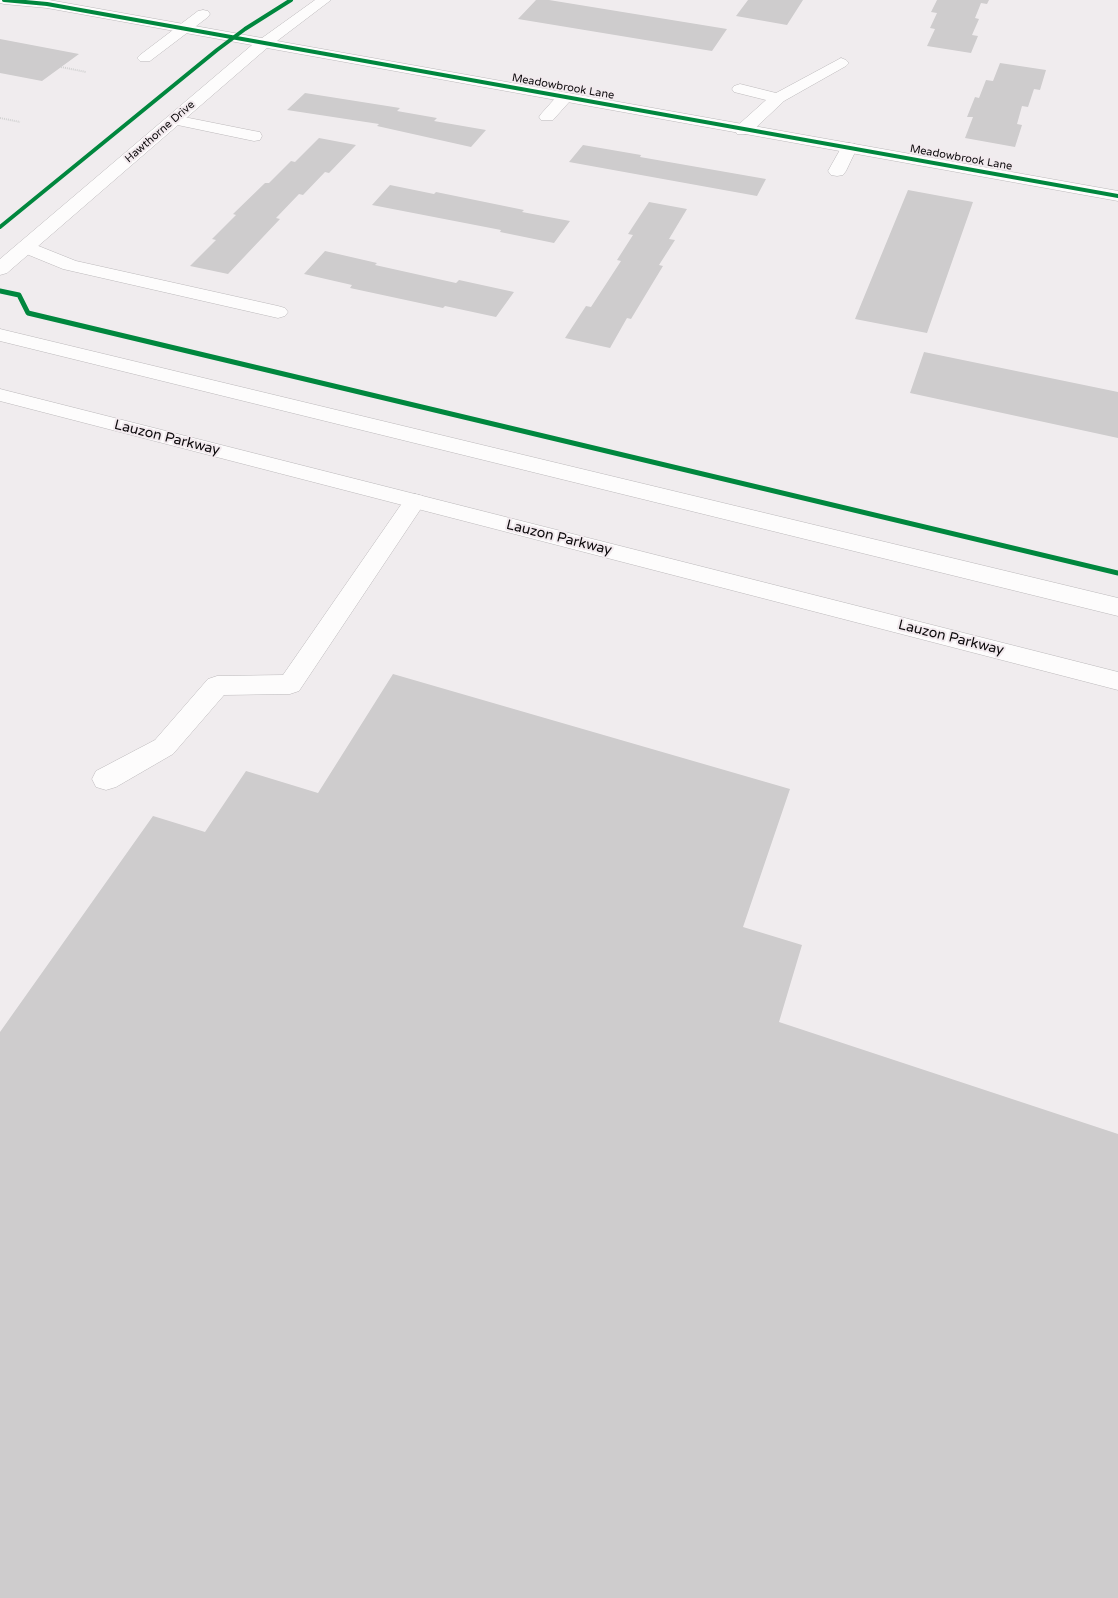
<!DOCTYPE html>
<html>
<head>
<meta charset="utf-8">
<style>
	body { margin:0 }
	canvas { display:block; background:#f0ecee }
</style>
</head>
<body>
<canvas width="1118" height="1598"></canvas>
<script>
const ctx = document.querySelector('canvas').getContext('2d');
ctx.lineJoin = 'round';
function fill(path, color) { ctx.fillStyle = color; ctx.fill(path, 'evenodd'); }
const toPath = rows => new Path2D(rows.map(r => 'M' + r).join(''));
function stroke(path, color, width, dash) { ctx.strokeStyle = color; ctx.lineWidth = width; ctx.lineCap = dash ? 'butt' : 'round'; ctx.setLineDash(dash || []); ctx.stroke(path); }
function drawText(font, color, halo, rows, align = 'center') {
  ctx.font = font + ' "Varela Round",sans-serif'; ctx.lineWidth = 4; ctx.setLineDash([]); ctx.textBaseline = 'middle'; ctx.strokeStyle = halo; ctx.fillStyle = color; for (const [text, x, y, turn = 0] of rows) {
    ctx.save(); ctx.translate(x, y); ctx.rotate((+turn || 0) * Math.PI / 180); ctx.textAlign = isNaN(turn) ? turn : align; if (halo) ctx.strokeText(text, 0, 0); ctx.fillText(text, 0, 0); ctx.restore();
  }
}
fill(toPath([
	[536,0,549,0,727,29,712,51,518,19],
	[748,0,803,0,787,25,736,16],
	[937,0,989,0,987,4,981,3,975,18,979,19,972,35,978,36,971,53,927,46,935,29,930,28,937,13,931,12],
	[0,39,79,54,42,81,0,73],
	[1000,63,1046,70,1040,90,1034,89,1028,107,1022,106,1017,124,1022,125,1015,147,965,138,973,117,967,117,975,97,979,98,986,80,993,81],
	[305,93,400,108,397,111,437,118,434,121,486,130,471,147,377,126,379,124,287,110],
	[319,138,356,145,329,173,325,172,303,195,299,194,276,218,280,219,228,274,190,266,216,240,212,239,236,215,233,214,265,183,269,183,291,161,295,162],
	[583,145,641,155,640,157,766,179,757,196,569,162],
	[390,185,434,194,436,192,524,210,522,212,570,221,554,243,500,232,501,230,372,205],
	[908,190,973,202,927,333,855,319],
	[649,202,687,209,669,239,675,240,659,265,663,266,631,319,627,318,610,348,565,338,586,306,591,307,621,261,617,260,633,235,628,234],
	[325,251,377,263,375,265,456,283,459,280,514,292,496,317,445,306,443,308,350,288,352,285,304,274],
	[924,352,1118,392,1118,438,910,393],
	[393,674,790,789,743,927,802,945,779,1022,1118,1134,1118,1598,0,1598,0,1032,153,816,205,832,246,771,318,793]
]), '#cecccd');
const lane = toPath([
	[203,10,208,11,210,14,208,17,150,61,140,61,137,58,140,55,198,11,203,10],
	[841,58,846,60,849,63,846,66,784,101,749,134,737,134,735,130,737,126,766,100,734,92,732,89,734,86,740,84,776,93,841,58],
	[564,93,570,95,572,98,570,101,553,120,541,120,539,117,541,114,558,95,564,93],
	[174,115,254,131,260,132,262,136,260,140,254,141,168,123,166,120,168,117,174,115],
	[849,143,855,144,857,148,846,171,843,175,837,176,831,175,828,171,841,148,843,144,849,143],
	[26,241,76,261,278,306,285,308,288,312,285,316,278,318,63,269,19,251,17,247,19,243,26,241],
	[415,494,423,496,426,501,299,691,290,694,224,695,173,754,116,787,106,790,96,787,92,779,96,771,155,740,208,679,217,676,283,675,407,496,415,494]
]);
const street = toPath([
	[0,0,49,0,262,38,315,0,331,0,277,41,1118,191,1118,201,267,48,7,273,0,275,0,259,252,45,47,8,4,4,0,3,0,0]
]);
const secondary = toPath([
	[0,329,1118,598,1118,616,0,341,0,329],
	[0,389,1118,672,1118,690,0,401,0,389]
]);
stroke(lane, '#bcb9bb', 1);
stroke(street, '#bcb9bb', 1);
stroke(secondary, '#bcb9bb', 1);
stroke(toPath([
	[61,67,86,72],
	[0,118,20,122]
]), '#d2d2d2', 2, [1, 1]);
fill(lane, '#fdfcfc');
fill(street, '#fdfcfc');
fill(secondary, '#fdfcfc');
stroke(toPath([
	[4,0,47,4,1118,196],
	[0,227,217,50,245,29,291,0]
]), '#00873e', 4);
stroke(toPath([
	[0,291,19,295,28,313,1118,573]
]), '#00873e', 5);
drawText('11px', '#0d0a0c', '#f2eaee', [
	["Meadowbrook Lane",563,87,10],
	["Hawthorne Drive",160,132,-41],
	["Meadowbrook Lane",961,158,10]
]);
drawText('14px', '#0d0a0c', '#f2eaee', [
	["Lauzon Parkway",167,438,14],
	["Lauzon Parkway",559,538,14],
	["Lauzon Parkway",951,638,14]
]);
</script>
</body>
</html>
